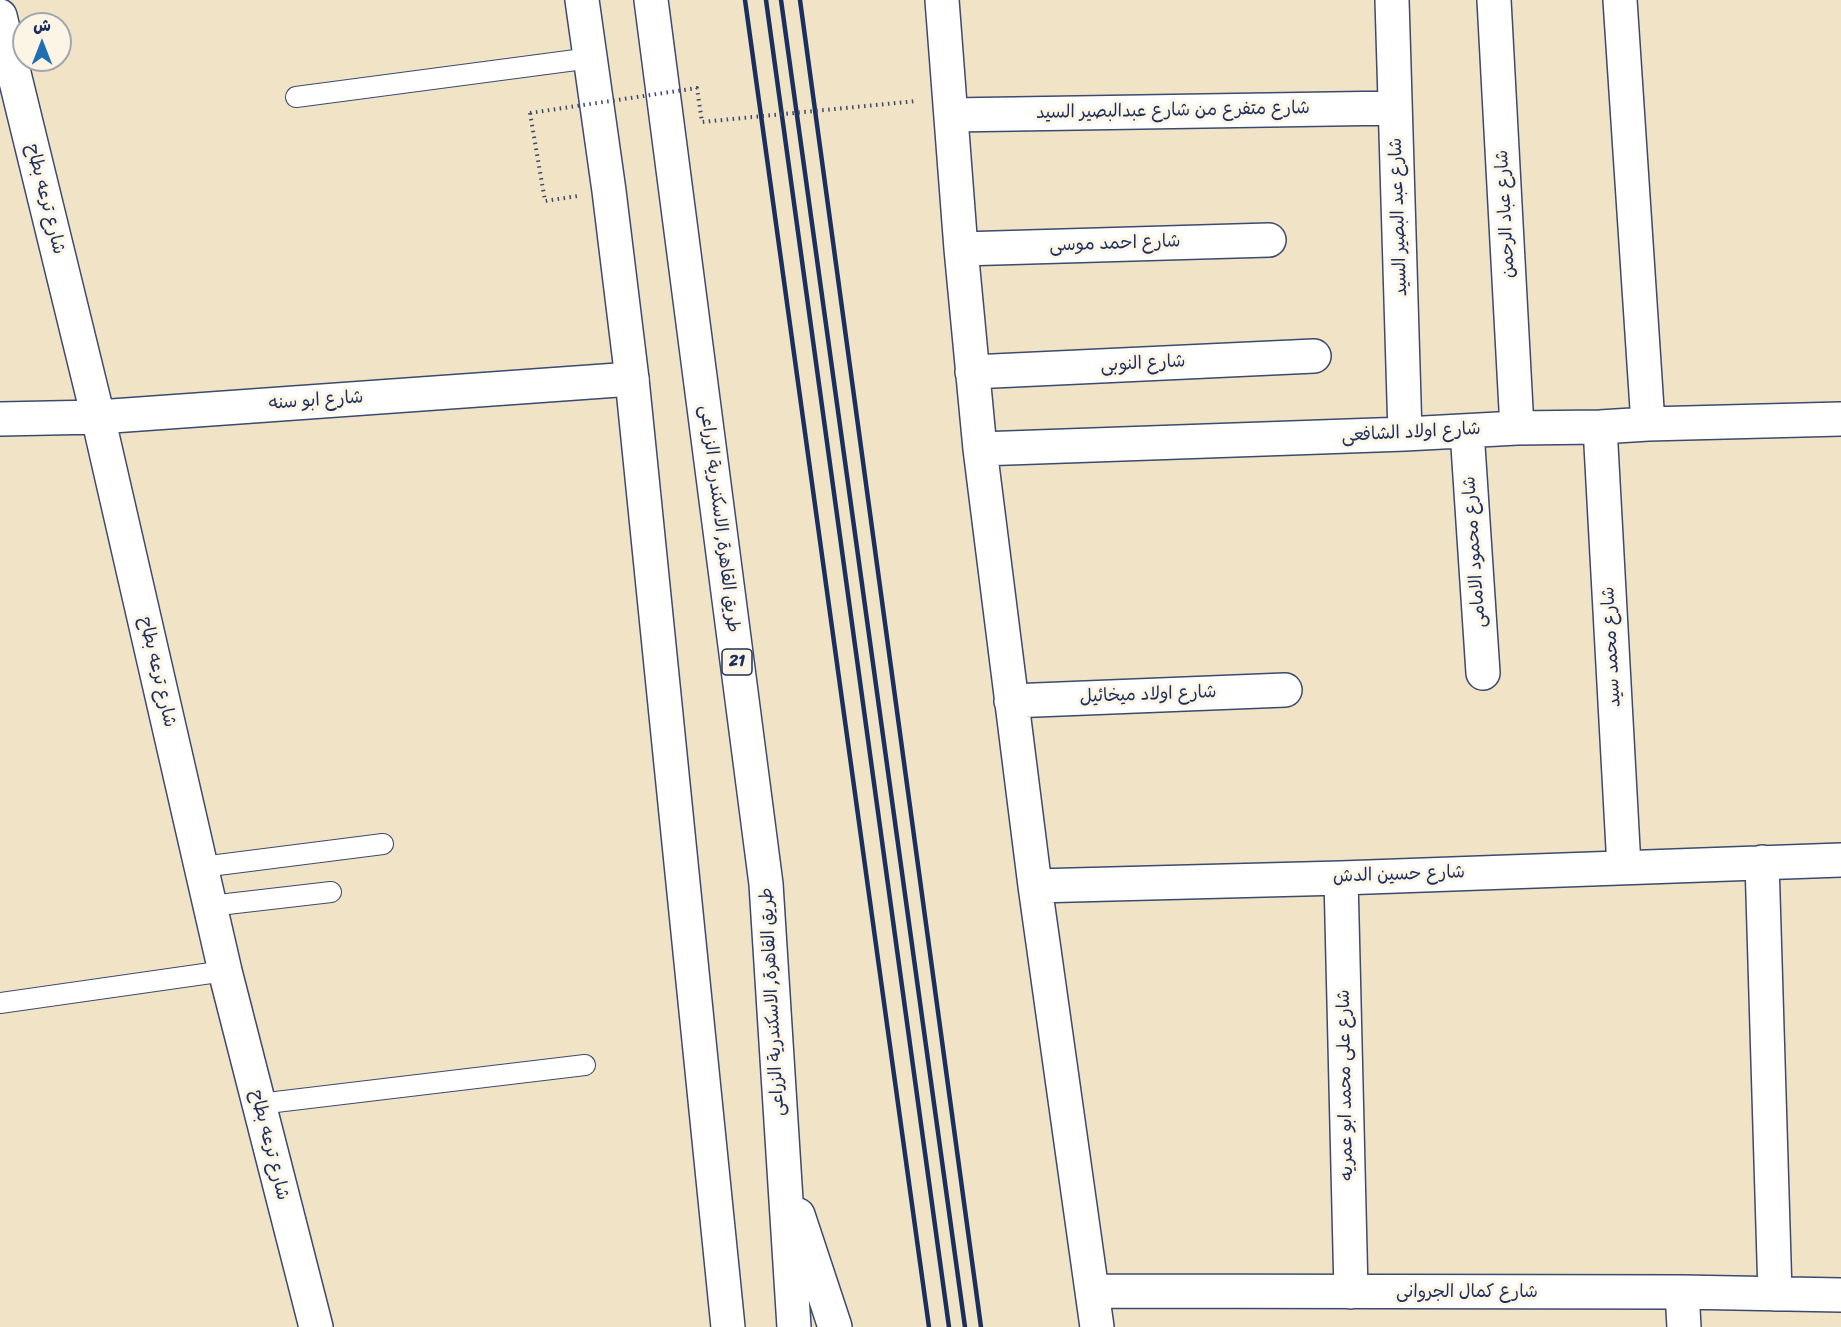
<!DOCTYPE html>
<html>
<head>
<meta charset="utf-8">
<style>
	body { margin:0 }
	#map { position:relative; width:1841px; height:1327px; overflow:hidden; background:#f1e3c6; font-family:Sriracha,"Playpen Sans Arabic",sans-serif }
	canvas { display:block }
	.north { position:absolute; left:12px; top:12px; width:60px; height:60px; box-sizing:border-box; background:#fcf5e5; border:2px solid #a2a6af; border-radius:50%; rotate:0deg; font-size:16px; font-weight:700; line-height:24px; text-align:center; color:#1b2f5e }
	.north::after { content:''; display:block; margin:auto; width:21px; height:27px; background:#1f6fb2; clip-path:polygon(50% 0,100% 100%,50% 72%,0 100%) }
</style>
</head>
<body>
<div id="map">
<canvas width="1841" height="1327"></canvas>
<div class="north">ش</div>
</div>
<script>
const ctx = document.querySelector('canvas').getContext('2d');
ctx.lineJoin = 'round';
const toPath = rows => new Path2D(rows.map(r => 'M' + r).join(''));
function stroke(path, color, width, dash) { ctx.strokeStyle = color; ctx.lineWidth = width; ctx.lineCap = dash ? 'butt' : 'round'; ctx.setLineDash(dash || []); ctx.stroke(path); }
function drawText(font, color, halo, rows, align = 'center') {
  ctx.font = font + ' Sriracha,"Playpen Sans Arabic",sans-serif'; ctx.lineWidth = 6; ctx.setLineDash([]); ctx.textBaseline = 'middle'; ctx.strokeStyle = halo; ctx.fillStyle = color; for (const [text, x, y, turn = 0] of rows) {
    ctx.save(); ctx.translate(x, y); ctx.rotate((+turn || 0) * Math.PI / 180); ctx.textAlign = isNaN(turn) ? turn : align; if (halo) ctx.strokeText(text, 0, 0); ctx.fillText(text, 0, 0); ctx.restore();
  }
}
const lane = toPath([
	[296,97,591,58],
	[202,867,383,844],
	[210,906,331,892],
	[0,1003,225,971],
	[259,1104,585,1065]
]);
const street = toPath([
	[942,0,961,249,980,449,1035,886,1097,1327],
	[1392,0,1405,434],
	[1494,0,1517,428],
	[1620,0,1648,424],
	[0,16,98,417,225,971,316,1327],
	[951,115,1395,108],
	[961,249,1269,240],
	[972,372,1314,356],
	[0,419,98,417,632,379],
	[1600,427,1624,867],
	[1467,431,1483,673],
	[980,449,1405,434,1517,428,1600,427,1648,424,1841,419],
	[1011,701,1285,690],
	[1762,862,1775,1294],
	[1341,878,1351,1292],
	[1035,886,1341,878,1841,860],
	[1092,1291,1682,1292,1841,1295],
	[1682,1292,1684,1327]
]);
const highway = toPath([
	[582,0,609,191,632,379,728,1327],
	[651,0,766,884,794,1327],
	[798,1215,835,1327]
]);
stroke(lane, '#3b4a6e', 22);
stroke(street, '#3b4a6e', 36);
stroke(highway, '#3b4a6e', 36);
stroke(toPath([
	[530,113,545,201,578,196]
]), '#3b4a6e', 4, [1.5, 4.5]);
stroke(lane, '#fff', 20);
stroke(street, '#fff', 33);
stroke(highway, '#fff', 33);
stroke(toPath([
	[745,0,929,1327],
	[766,0,949,1327],
	[781,0,965,1327],
	[800,0,981,1327]
]), '#1b2f5e', 4.5);
stroke(toPath([
	[530,113,697,88,702,122,917,101]
]), '#3b4a6e', 4, [1.5, 4.5]);
for (const [x, y, w] of [
	[737,662,30]
]) { const box = new Path2D(); box.roundRect(x - w / 2, y - 13, w, 26, 4.5); ctx.fillStyle = '#fcf5e5'; ctx.fill(box); stroke(box, '#1b2f5e', 1.5); }
drawText('bold 16px', '#1b2f5e', null, [
	["21",737,662]
]);
drawText('18px', '#1b2f5e', '#fcf5e5', [
	["شارع متفرع من شارع عبدالبصير السيد",1173,111,-1],
	["شارع ترعه بطاح",45,199,76],
	["شارع عباد الرحمن",1506,214,-93],
	["شارع عبد البصير السيد",1399,217,-92],
	["شارع احمد موسى",1115,244,-2],
	["شارع النوبى",1143,364,-3],
	["شارع ابو سنه",316,401,-4],
	["شارع اولاد الشافعى",1411,433,-3],
	["طريق القاهرة, الاسكندرية الزراعى",719,519,83],
	["شارع محمود الامامى",1475,552,-94],
	["شارع محمد سيد",1612,647,-93],
	["شارع ترعه بطاح",157,672,77],
	["شارع اولاد ميخائيل",1148,695,-2],
	["شارع حسين الدش",1399,875,-2],
	["طريق القاهرة, الاسكندرية الزراعى",773,1002,-93],
	["شارع على محمد ابو عمريه",1346,1085,-91],
	["شارع ترعه بطاح",269,1145,76],
	["شارع كمال الجروانى",1467,1292]
]);
</script>
</body>
</html>
